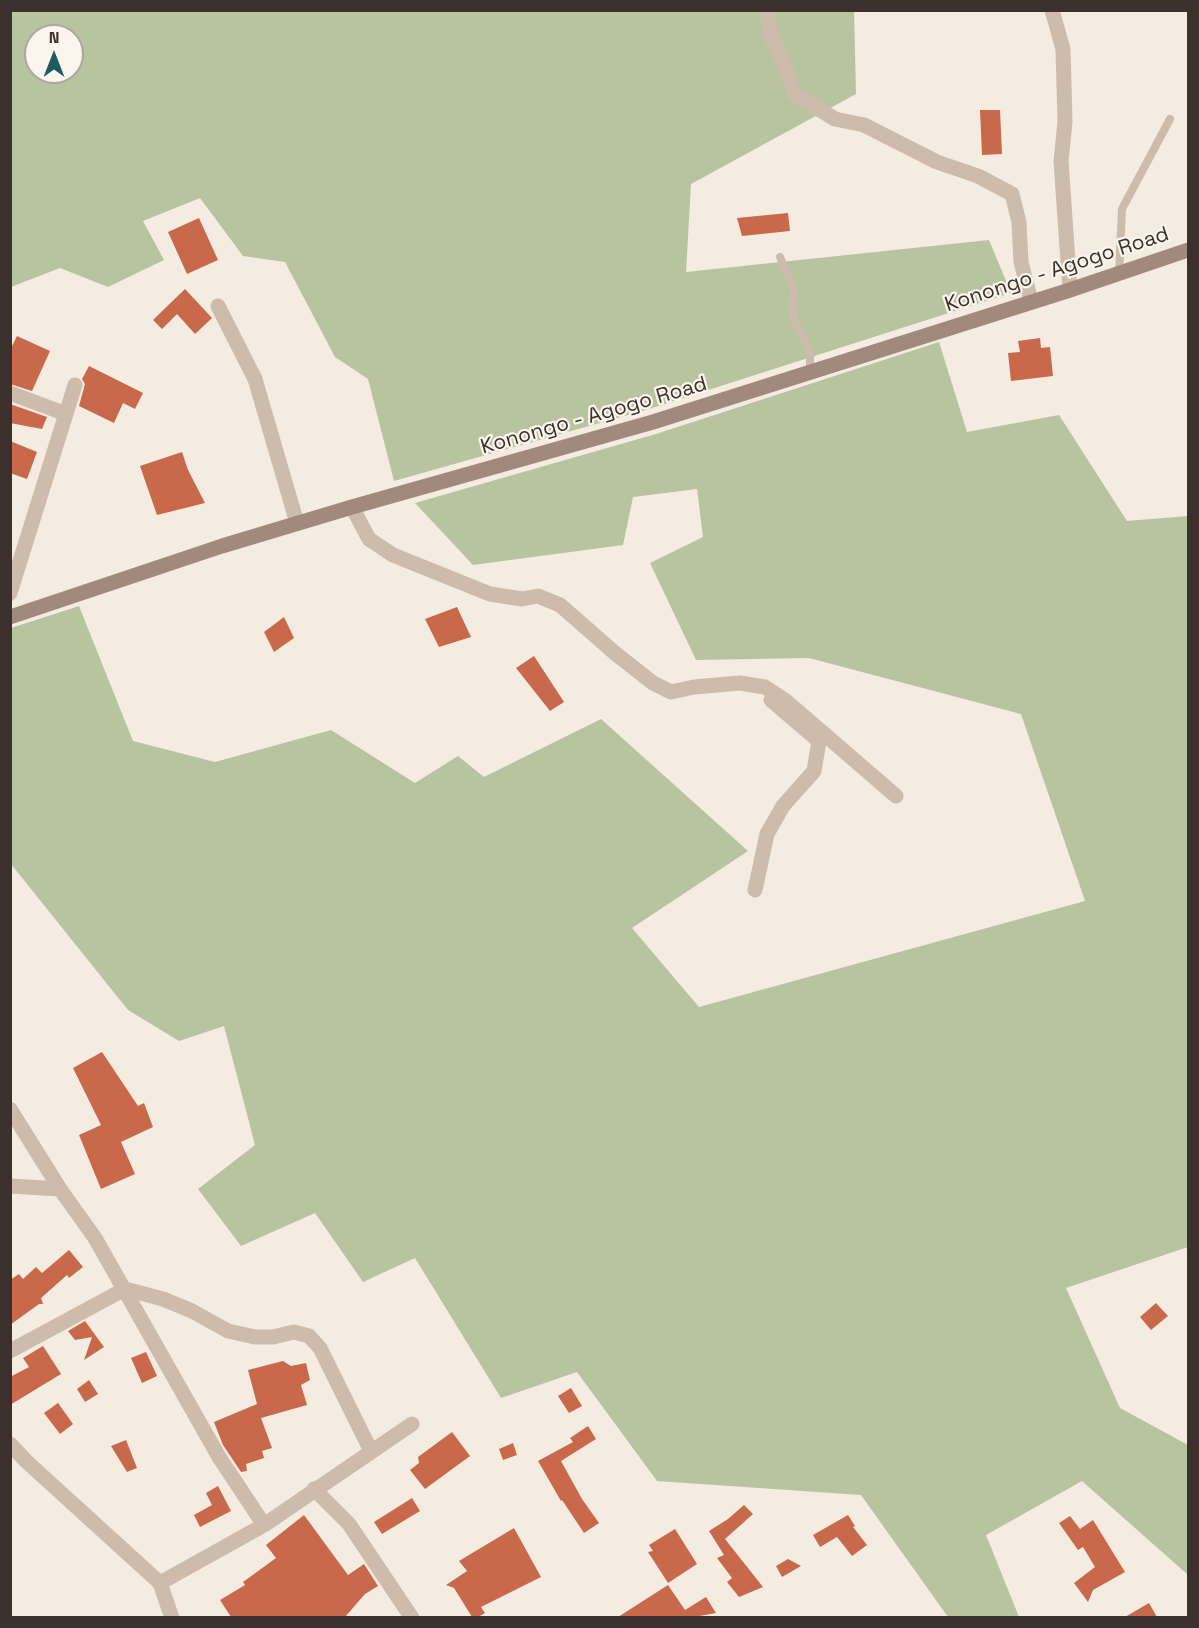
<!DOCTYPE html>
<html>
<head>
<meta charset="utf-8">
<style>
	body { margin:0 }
	#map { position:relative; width:1199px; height:1628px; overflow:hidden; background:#f4ebe1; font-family:"Space Grotesk",sans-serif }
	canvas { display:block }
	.frame { position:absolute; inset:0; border:12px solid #3b302b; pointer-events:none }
	.north { position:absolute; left:24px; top:24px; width:60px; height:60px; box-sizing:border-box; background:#fbf5ee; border:2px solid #aea6a0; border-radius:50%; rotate:0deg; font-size:16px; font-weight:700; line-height:24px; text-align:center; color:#3b302b }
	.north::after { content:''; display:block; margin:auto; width:21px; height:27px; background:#1f5a5e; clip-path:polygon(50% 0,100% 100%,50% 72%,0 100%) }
</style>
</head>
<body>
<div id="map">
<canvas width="1199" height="1628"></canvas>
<div class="frame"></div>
<div class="north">N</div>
</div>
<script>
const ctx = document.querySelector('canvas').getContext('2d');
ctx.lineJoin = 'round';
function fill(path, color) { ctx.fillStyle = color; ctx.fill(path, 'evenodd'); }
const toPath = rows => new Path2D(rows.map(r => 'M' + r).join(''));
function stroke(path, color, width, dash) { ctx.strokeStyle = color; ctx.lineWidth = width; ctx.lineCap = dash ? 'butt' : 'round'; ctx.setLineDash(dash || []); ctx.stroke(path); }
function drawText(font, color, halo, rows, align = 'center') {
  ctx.font = font + ' "Space Grotesk",sans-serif'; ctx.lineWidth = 4.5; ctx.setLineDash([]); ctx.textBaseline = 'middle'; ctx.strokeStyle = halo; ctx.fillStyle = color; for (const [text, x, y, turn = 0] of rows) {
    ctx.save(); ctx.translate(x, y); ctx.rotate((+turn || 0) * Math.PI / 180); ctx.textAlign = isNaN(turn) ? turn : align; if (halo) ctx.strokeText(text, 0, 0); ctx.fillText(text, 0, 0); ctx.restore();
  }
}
fill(toPath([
	[854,10,856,94,691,184,686,272,989,240,1011,293,649,409,394,481,368,379,335,357,285,262,243,256,200,198,143,221,164,260,108,287,60,268,11,287,11,11],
	[36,36,72,36,72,72,36,72],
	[939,342,967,432,1059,415,1127,521,1188,516,1188,1247,1066,1288,1120,1408,1188,1445,1188,1575,1082,1481,986,1535,1019,1617,948,1617,861,1495,657,1481,577,1372,501,1398,415,1258,363,1282,315,1213,241,1246,198,1189,255,1145,224,1026,179,1041,128,1010,11,864,11,628,79,606,133,741,215,762,331,730,415,783,458,756,484,777,601,719,748,851,632,928,699,1007,1085,901,1021,714,809,658,696,660,650,563,703,537,697,489,633,497,623,545,473,565,415,503,656,434]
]), '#b8c4a0');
fill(toPath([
	[980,110,1000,110,1002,154,982,155],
	[788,213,790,231,742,236,737,218],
	[199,218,218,260,187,274,168,232],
	[185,289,212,318,195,334,177,314,162,329,153,320],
	[17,336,50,351,32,391,10,384,10,350],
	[1040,338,1041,348,1050,347,1053,376,1011,381,1008,353,1020,352,1018,341],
	[89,366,143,393,135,409,123,403,114,423,79,406,85,384,82,379],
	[10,404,47,417,42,429,10,423],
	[10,441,37,452,27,479,10,473],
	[182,452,188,470,205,503,157,515,140,466],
	[457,607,471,637,439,647,425,619],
	[284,617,294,638,274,652,264,632],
	[534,656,564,702,550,711,516,668],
	[102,1052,138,1106,144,1103,153,1127,121,1142,135,1174,101,1189,79,1135,101,1125,73,1068],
	[69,1250,83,1267,69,1278,67,1275,41,1298,43,1304,39,1304,10,1325,10,1280,19,1274,23,1279,36,1267,42,1273],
	[1156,1303,1168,1316,1151,1330,1140,1317],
	[85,1321,104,1347,84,1360,92,1337,75,1340,68,1331],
	[43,1346,61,1374,10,1405,10,1377,29,1367,23,1358],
	[146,1352,157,1376,142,1383,131,1358],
	[283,1361,291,1366,306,1363,310,1380,301,1385,307,1405,261,1418,272,1448,262,1451,264,1458,246,1464,247,1471,241,1472,223,1445,214,1422,257,1404,248,1370],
	[89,1380,98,1394,85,1402,77,1389],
	[571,1388,582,1406,569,1413,558,1396],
	[58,1403,73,1424,60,1434,44,1413],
	[588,1426,596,1439,561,1461,582,1499,599,1523,584,1533,562,1500,561,1501,538,1461,573,1442,570,1438],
	[452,1432,470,1456,425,1489,410,1470,419,1463,418,1457],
	[126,1440,137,1468,127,1472,111,1446],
	[513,1443,517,1455,503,1460,499,1449],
	[218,1486,231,1511,200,1527,194,1515,212,1505,206,1493],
	[412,1498,420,1511,382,1534,374,1522],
	[744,1505,753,1514,725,1539,763,1587,739,1597,727,1582,732,1578,717,1558,724,1555,709,1531,728,1519],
	[304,1515,348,1575,364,1564,378,1586,365,1594,345,1617,231,1617,220,1600,245,1585,243,1582,276,1558,266,1545],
	[848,1515,855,1526,853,1527,867,1545,852,1556,837,1537,820,1547,813,1535],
	[1070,1516,1080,1529,1093,1520,1125,1572,1093,1590,1088,1602,1074,1583,1095,1567,1083,1547,1078,1550,1059,1523],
	[514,1528,541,1577,481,1607,485,1613,478,1617,472,1617,454,1588,446,1585,467,1571,459,1561],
	[675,1529,697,1564,668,1583,648,1552,653,1551,649,1545],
	[788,1559,801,1566,782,1577,776,1566],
	[668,1585,685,1610,706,1597,716,1613,694,1617,618,1617],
	[1149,1603,1157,1617,1125,1617]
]), '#c8694b');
stroke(toPath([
	[780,257,794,290,792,311,797,327,810,350,810,373],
	[1119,274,1122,209,1170,119]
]), '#cdbbac', 8);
stroke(toPath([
	[767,10,770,34,787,71,794,94,835,119,864,125,937,162,978,176,1012,194,1019,222,1021,262,1031,301],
	[1052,10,1063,49,1065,122,1061,161,1070,290],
	[218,306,255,379,297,523],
	[10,393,66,414],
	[352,507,369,539,393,555,490,594,522,599,538,596,560,605,616,654,653,683,671,692,694,687,740,683,765,687,786,701,896,796],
	[10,593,75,385],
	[755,890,767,834,783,806,814,771,819,741,771,700],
	[10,1109,60,1189,95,1238,219,1457,264,1525],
	[10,1186,60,1189],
	[10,1351,125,1289,163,1299,192,1311,228,1331,255,1337,273,1337,294,1332,309,1336,320,1348,371,1451],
	[10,1444,26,1461,160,1583,172,1618],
	[314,1489,349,1524,412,1618],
	[160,1583,264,1525,412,1424]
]), '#cdbbac', 15);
stroke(toPath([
	[10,617,222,546,352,507,653,422,1070,290,1188,250]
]), '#a18a7d', 15);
drawText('21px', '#3b302b', '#fbf5ee', [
	["Konongo - Agogo Road",1057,270,-18],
	["Konongo - Agogo Road",594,416,-16]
]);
</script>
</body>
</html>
